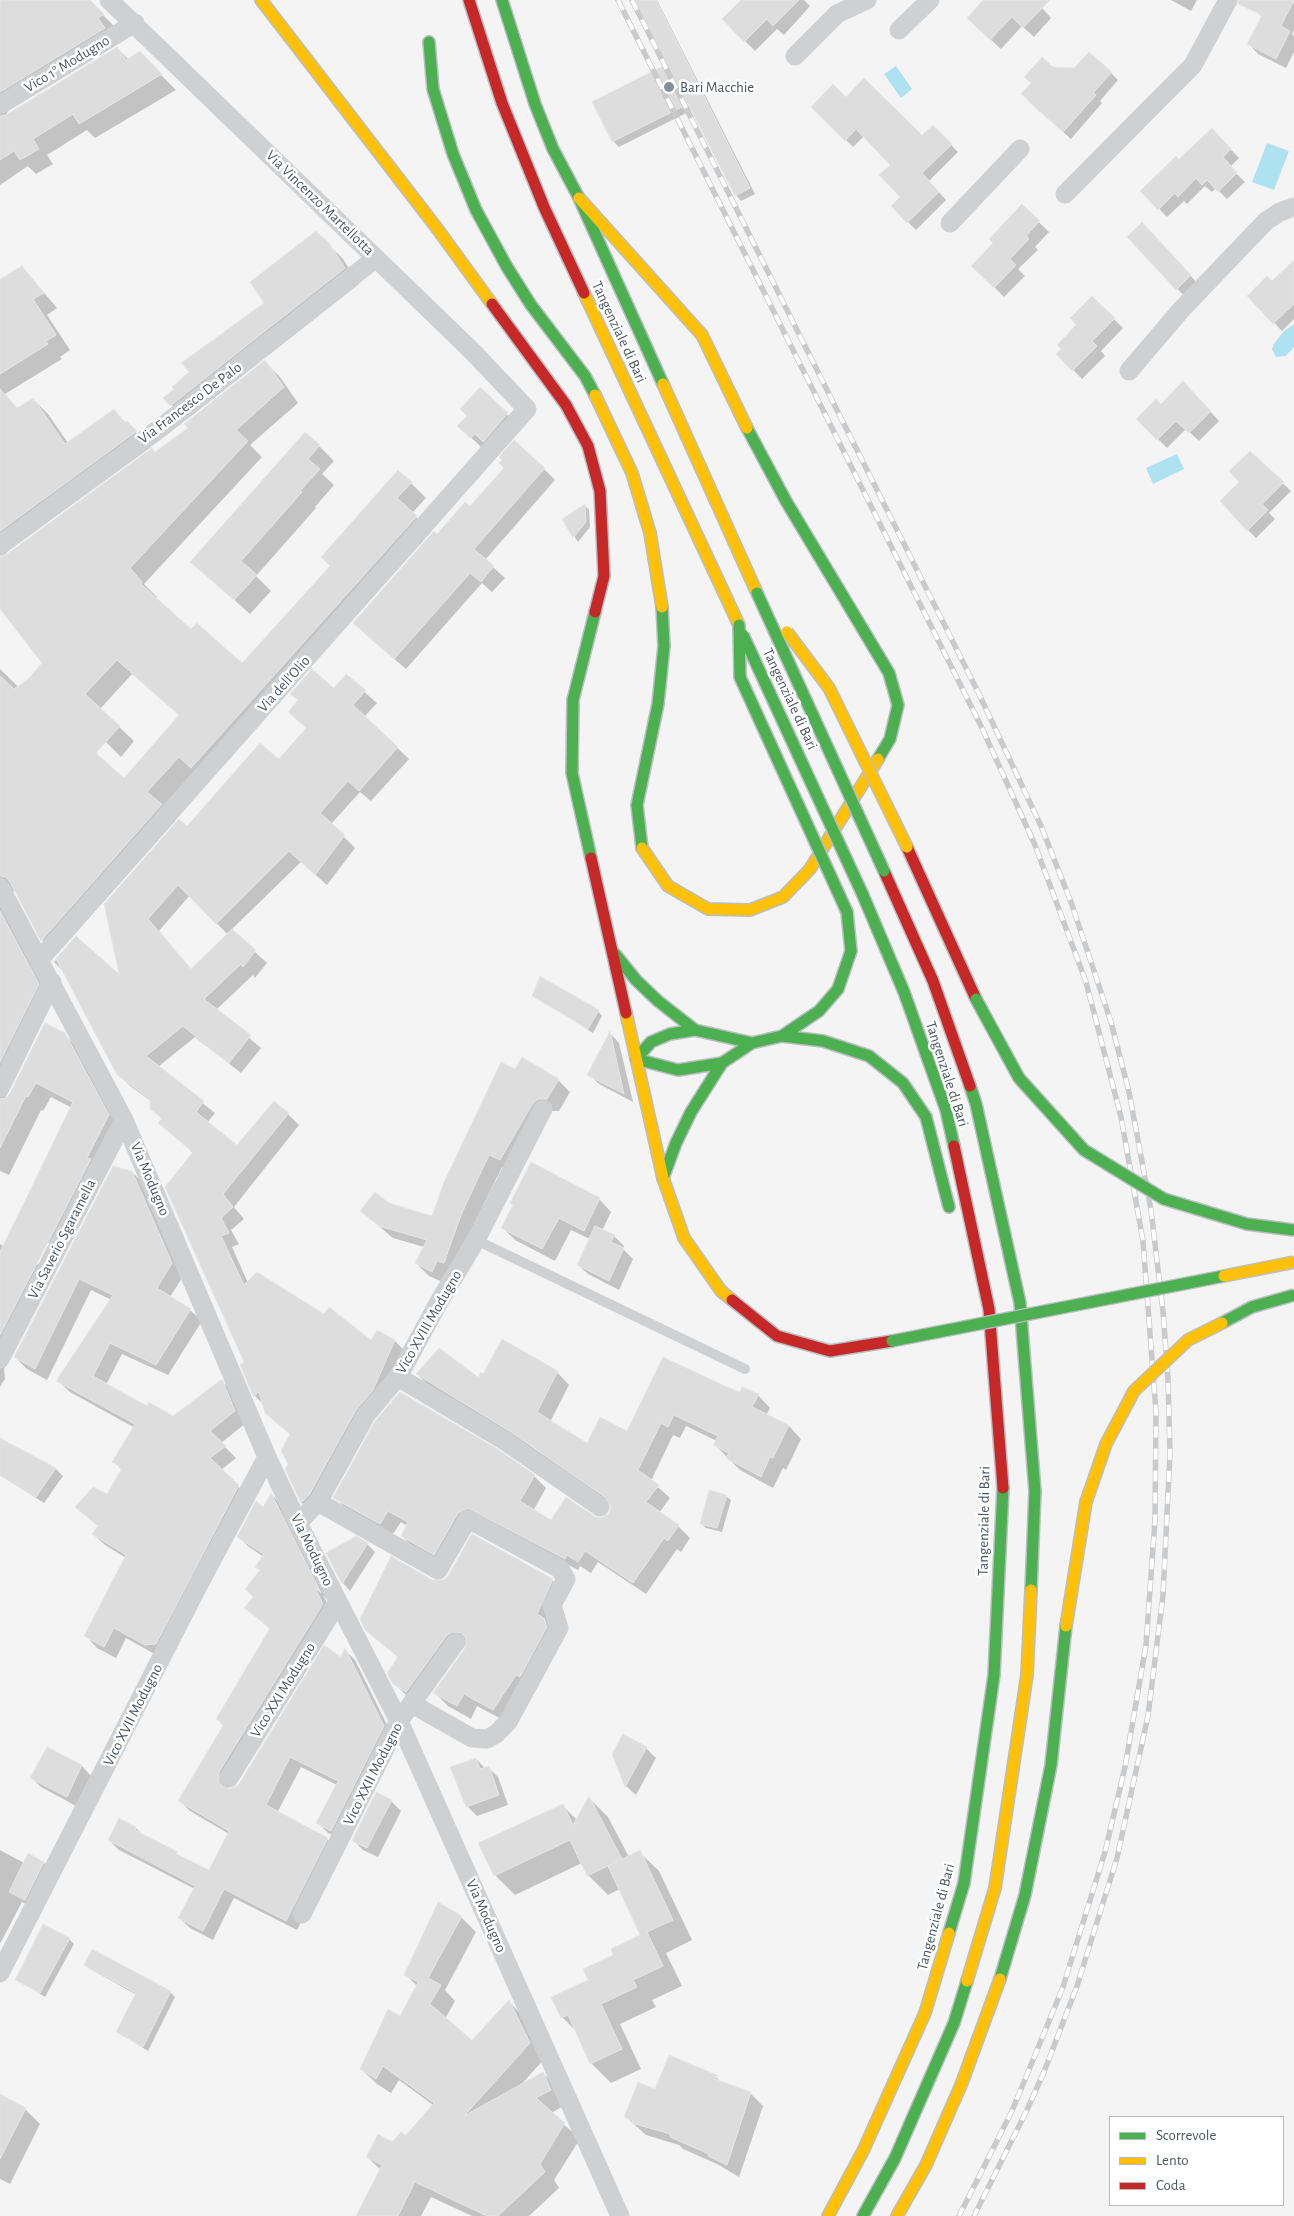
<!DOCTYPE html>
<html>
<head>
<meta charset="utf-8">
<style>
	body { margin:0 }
	#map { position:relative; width:1294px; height:2216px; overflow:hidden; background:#f4f4f4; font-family:"Alegreya Sans",sans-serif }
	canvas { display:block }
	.legend { position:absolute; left:1109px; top:2116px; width:175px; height:90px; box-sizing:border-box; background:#fff; border:1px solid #b7bbc0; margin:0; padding:6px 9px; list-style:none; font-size:15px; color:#4a5661 }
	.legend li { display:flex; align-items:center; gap:10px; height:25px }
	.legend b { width:25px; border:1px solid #b7bbc0 }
</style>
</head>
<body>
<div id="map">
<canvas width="1294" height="2216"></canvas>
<ul class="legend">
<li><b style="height:6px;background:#4caf50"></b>Scorrevole</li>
<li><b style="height:6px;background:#ffc107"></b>Lento</li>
<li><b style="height:6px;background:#c62828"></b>Coda</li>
</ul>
</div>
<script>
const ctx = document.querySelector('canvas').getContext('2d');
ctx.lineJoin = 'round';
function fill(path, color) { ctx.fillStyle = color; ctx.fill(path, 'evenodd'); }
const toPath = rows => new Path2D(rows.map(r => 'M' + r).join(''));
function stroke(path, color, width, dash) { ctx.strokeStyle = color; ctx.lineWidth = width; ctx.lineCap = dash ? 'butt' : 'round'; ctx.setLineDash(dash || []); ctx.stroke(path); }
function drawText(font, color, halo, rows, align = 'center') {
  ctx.font = font + ' "Alegreya Sans",sans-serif'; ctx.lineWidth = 5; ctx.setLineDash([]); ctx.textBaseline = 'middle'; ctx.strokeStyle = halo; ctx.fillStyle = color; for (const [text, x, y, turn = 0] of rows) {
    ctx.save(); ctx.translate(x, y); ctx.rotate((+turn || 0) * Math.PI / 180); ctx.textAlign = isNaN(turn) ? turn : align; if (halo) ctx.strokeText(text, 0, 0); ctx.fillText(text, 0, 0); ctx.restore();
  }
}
fill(toPath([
	[896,66,912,89,901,98,884,74],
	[1267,143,1289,151,1274,190,1252,182],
	[1294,324,1294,347,1286,356,1276,357,1272,349,1274,344,1284,331],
	[1177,454,1184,469,1153,484,1146,468]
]), '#aee2f0');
fill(toPath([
	[0,0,88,0,118,30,9,110,5,116,117,48,129,60,139,53,176,90,95,138,87,130,47,155,53,164,36,174,28,166,0,185],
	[637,0,657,0,755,194,741,201,736,195,692,110,619,147,613,141,669,64],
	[742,0,804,0,810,6,784,35,777,29,755,51,723,19],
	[985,0,1042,8,1051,18,1034,37,1022,26,1001,49,978,28],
	[1171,0,1197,0,1191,11],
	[1264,0,1289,0,1294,3,1294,30,1292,34,1294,36,1294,52,1286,68,1258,54,1249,44,1262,17,1257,12],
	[1053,69,1111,73,1118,80,1100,101,1102,103,1071,139,1029,102],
	[846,99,922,136,933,126,958,152,929,181,946,200,916,230,892,206,902,197,892,165,864,136,853,147,813,107],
	[1212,130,1239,158,1230,167,1245,182,1227,199,1216,188,1212,192,1205,186,1187,204,1184,201,1167,217,1142,191,1179,161],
	[1022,206,1049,232,1035,247,1038,250,1018,269,1025,276,1004,297,973,266,995,243],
	[1152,234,1200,286,1187,299,1128,237],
	[328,244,343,259,359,284,186,420,165,398],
	[1294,261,1294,319,1282,331,1249,296,1272,282],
	[22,267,57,308,47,315,70,350,60,357,62,359,5,394,18,409,33,399,48,414,68,443,114,411,151,447,8,551,3,557,190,428,265,362,280,377,298,403,250,445,262,457,144,584,157,597,155,599,191,631,242,665,411,483,426,498,412,513,431,532,207,782,162,807,176,820,57,954,42,940,16,890,5,896,53,999,5,1098,11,1094,64,1034,80,1050,123,1131,65,1253,33,1233,72,1108,51,1097,43,1111,41,1110,9,1175,0,1171,0,669,94,761,124,780,180,716,132,674,100,709,134,741,121,757,106,742,0,606,0,280],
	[1092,298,1123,328,1101,351,1105,356,1082,379,1058,354,1078,325],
	[480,389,517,424,481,447,459,426,468,416],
	[1192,391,1219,421,1199,441,1186,429,1167,448,1138,419,1161,406],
	[319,446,334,461,322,474,334,485,315,507,316,508,256,576,271,591,250,614,192,562],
	[1250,452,1291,491,1269,513,1275,519,1256,538,1248,530,1241,482],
	[505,468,544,469,555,480,485,560,505,578,492,592,482,583,406,669,365,634,437,535,470,508],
	[585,505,589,510,590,527,578,542,564,520],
	[346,676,377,703,364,717,409,759,371,801,360,792,331,824,355,848,327,885,301,862,231,930,267,963,255,978,253,975,216,1010,261,1048,241,1073,195,1037,158,1067,215,1113,207,1123,238,1147,288,1114,299,1125,234,1207,244,1219,231,1230,239,1244,232,1247,248,1283,324,1316,372,1342,395,1341,406,1352,313,1514,302,1503,286,1469,289,1464,291,1435,266,1413,264,1405,254,1395,242,1365,245,1362,193,1153,160,1123,162,1119,151,1108,151,1101,130,1086,118,1074,64,972,54,962,76,937,121,978,187,828,279,761,307,729],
	[190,895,228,935,192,970,159,931],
	[533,995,598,1011,602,1016,593,1033],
	[610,1033,619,1043,633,1102,599,1084,589,1074],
	[515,1071,558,1080,570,1092,559,1111,550,1111,513,1172,502,1167,445,1283,429,1276,416,1263,424,1247,393,1238,361,1211,389,1204,433,1218],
	[132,1172,144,1184,184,1275,170,1297,190,1310,202,1321,168,1375,122,1354,106,1385,147,1407,173,1418,222,1381,233,1392,246,1423,221,1443,236,1458,221,1470,250,1498,158,1656,126,1638,116,1658,97,1648,86,1636,126,1558,105,1545,93,1534,99,1527,76,1507,108,1496,122,1470,114,1462,135,1428,70,1392,58,1381,112,1300,91,1290,47,1380,27,1369,15,1357],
	[599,1199,611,1212,602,1231,614,1236,624,1246,623,1249,633,1259,619,1290,588,1274,578,1265,590,1239,571,1230,555,1261,515,1240,503,1228,514,1206],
	[0,1244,37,1264,52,1279,4,1369,5,1379,0,1387],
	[663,1359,741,1394,758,1395,770,1408,766,1416,789,1426,801,1439,786,1470,783,1468,773,1488,740,1470,715,1445,717,1441,686,1426,680,1438,673,1435,651,1481,670,1498,659,1513,678,1526,690,1538,681,1552,677,1549,646,1594,598,1562,591,1573,580,1566,578,1570,481,1519,470,1525,446,1566,414,1548,402,1536,407,1526,401,1522,393,1534,347,1510,335,1497,534,1476,546,1488,533,1511,551,1522,606,1518,612,1509,612,1504,525,1444,429,1386,417,1374,478,1379,483,1375,557,1372,569,1385,550,1422,587,1445,628,1433],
	[0,1440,56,1469,63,1476,44,1503,0,1475],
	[272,1495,282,1505,328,1600,323,1595,333,1615,229,1783,227,1790,239,1785,341,1659,345,1650,355,1660,393,1737,342,1840,328,1833,318,1823,337,1785,301,1767,277,1813,327,1839,337,1850,297,1930,234,1898,213,1940,190,1928,179,1918,195,1889,119,1850,109,1840,136,1828,144,1836,209,1872,229,1834,190,1811,180,1801,224,1726,217,1719,270,1629,246,1608,255,1597,261,1571,257,1567,264,1557,249,1547,239,1537,264,1509],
	[726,1496,731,1500,722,1532,706,1528,701,1523],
	[367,1544,375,1552,350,1591,343,1583,328,1553],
	[552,1580,566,1594,507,1722,477,1706,471,1719,448,1706,435,1693,467,1649,467,1643,408,1697,394,1683,399,1658,366,1629,432,1581],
	[47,1748,82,1766,91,1776,76,1806,41,1787,32,1778],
	[646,1748,656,1758,636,1795,626,1786,613,1754],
	[476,1759,485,1768,488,1767,498,1777,508,1805,477,1816,467,1806,451,1768],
	[589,1798,608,1817,629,1857,639,1852,659,1871,692,1940,666,1953,682,1986,652,2000,656,2007,620,2024,641,2069,611,2083,591,2063,577,2032,562,2017,590,1980,615,1955,642,1935,620,1889,608,1895,588,1875,582,1863,515,1895,495,1875,562,1805,577,1820],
	[391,1801,401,1811,378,1857,363,1850,353,1840],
	[0,1850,24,1863,44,1863,53,1873,35,1909,22,1902,0,1944],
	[461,1917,476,1932,445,1990,455,2001,445,2019,472,2042,509,2002,524,2017,545,2058,520,2086,543,2073,558,2088,565,2105,551,2113,580,2139,554,2180,559,2188,529,2216,472,2216,431,2197,421,2216,357,2216,381,2170,367,2157,406,2137,433,2105,399,2080,391,2093,377,2084,361,2069,401,2017,417,1986,406,1975],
	[69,1939,74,1944,45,1997,17,1979],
	[93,1951,170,1992,175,1997,148,2051,117,2032,137,1995,90,1969,86,1965],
	[716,2077,723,2084,750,2093,763,2106,739,2177,717,2164,683,2149,679,2145,646,2135,626,2117,656,2091],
	[0,2096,25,2109,40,2124,10,2184,0,2179]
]), '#0003');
const building = toPath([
	[0,0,90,0,104,14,98,18,105,28,0,92,0,0],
	[635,0,656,0,750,188,735,196,688,104,612,142,592,102,667,64,635,0],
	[741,0,799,0,773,26,767,19,744,42,722,19,741,0],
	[983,0,1050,0,1023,28,1012,17,990,40,967,18,983,0],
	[1239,0,1294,0,1281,26,1290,31,1276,59,1247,44,1262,15,1238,4,1239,0],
	[117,47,126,60,140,51,162,74,79,124,73,114,33,139,39,149,20,160,14,151,0,160,0,116,6,115,117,47],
	[1089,52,1112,72,1093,93,1096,95,1063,132,1021,94,1031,83,1024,77,1042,57,1053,67,1074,68,1089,52],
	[864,78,922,135,933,125,952,144,922,173,939,192,907,223,891,206,900,197,879,175,890,165,856,129,845,141,811,107,833,84,846,97,864,78],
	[1212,128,1231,149,1223,157,1237,173,1218,192,1207,180,1202,185,1196,178,1178,197,1175,193,1158,210,1140,191,1176,156,1179,159,1212,128],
	[1022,204,1040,221,1026,236,1029,239,1010,259,1016,265,994,288,971,266,993,243,989,239,1022,204],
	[1142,222,1191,275,1176,290,1127,237,1142,222],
	[316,231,329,243,345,268,170,406,163,398,174,389,172,387,189,372,181,363,264,303,250,282,316,231],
	[1294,260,1294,304,1273,324,1247,296,1267,276,1272,281,1294,260],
	[22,266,44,293,33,299,56,335,46,341,48,344,0,374,0,279,22,266],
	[1092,296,1115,318,1092,341,1097,346,1072,371,1056,354,1061,349,1057,345,1076,325,1070,318,1092,296],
	[265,360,284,387,236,430,248,441,130,568,142,582,141,584,191,629,197,623,242,663,330,566,321,557,398,470,412,482,397,498,417,516,191,768,179,757,147,792,162,804,41,941,10,882,6,877,0,876,0,676,14,689,28,679,42,663,0,609,0,556,7,554,152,448,155,452,188,428,184,424,265,360],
	[117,660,179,715,124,778,96,753,120,726,85,694,117,660],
	[1183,381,1211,411,1189,433,1176,421,1157,440,1136,419,1156,399,1161,404,1183,381],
	[480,387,508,413,483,442,475,434,470,438,457,426,467,416,460,409,480,387],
	[0,389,17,408,33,398,65,444,114,409,125,423,127,421,137,431,0,531,0,389],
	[305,432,320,445,308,459,320,469,300,491,302,492,241,561,257,575,234,600,190,562,305,432],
	[514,440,545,468,474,549,494,566,481,582,470,573,394,659,353,623,434,531,437,534,465,502,470,506,504,468,499,463,502,460,499,457,514,440],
	[1250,451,1284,482,1262,504,1268,510,1247,531,1220,501,1239,482,1229,471,1250,451],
	[585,504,586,522,573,538,562,519,585,504],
	[312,669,334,688,346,674,366,690,353,705,398,747,359,791,348,781,320,813,345,835,315,875,289,851,216,924,178,885,148,919,191,969,232,929,256,950,243,967,241,964,204,999,251,1035,229,1063,183,1026,146,1056,204,1101,196,1112,237,1145,274,1101,289,1113,223,1194,233,1207,221,1218,229,1233,221,1236,244,1285,257,1272,324,1314,329,1307,371,1340,377,1330,395,1340,373,1390,356,1410,309,1495,301,1503,285,1469,288,1464,281,1450,290,1434,265,1413,259,1392,253,1396,240,1365,244,1362,165,1187,193,1152,158,1123,162,1118,150,1109,150,1099,117,1075,56,959,53,963,53,962,76,936,119,974,104,904,179,819,187,826,260,743,279,759,306,728,288,712,298,700,290,694,312,669],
	[0,911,39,984,0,1062,0,911],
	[540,976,599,1010,588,1029,532,996,540,976],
	[45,1023,65,1033,109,1115,87,1158,91,1159,0,1335,0,1252,73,1102,36,1083,28,1097,26,1096,0,1148,0,1099,6,1098,10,1093,45,1023],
	[610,1031,624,1094,587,1075,610,1031],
	[522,1057,559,1079,547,1099,538,1099,533,1103,500,1160,489,1155,461,1215,444,1263,437,1261,432,1272,415,1263,427,1240,379,1226,360,1211,375,1192,389,1203,432,1216,444,1182,501,1062,515,1069,522,1057],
	[531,1162,600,1198,584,1231,559,1218,542,1249,501,1228,513,1205,510,1203,531,1162],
	[113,1166,132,1171,172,1263,157,1288,191,1309,156,1365,110,1343,93,1376,147,1406,149,1402,173,1416,222,1379,235,1411,210,1431,226,1446,210,1458,239,1485,156,1644,145,1645,114,1628,104,1647,84,1636,126,1555,92,1534,98,1526,75,1507,93,1487,107,1494,122,1468,112,1462,135,1424,56,1381,113,1295,79,1279,35,1369,14,1357,113,1166],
	[595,1226,615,1235,611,1242,624,1248,609,1281,577,1265,595,1226],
	[502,1339,558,1371,537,1412,587,1443,600,1417,627,1431,663,1357,725,1386,740,1392,742,1387,759,1394,752,1407,789,1425,773,1458,770,1457,761,1477,726,1458,729,1453,713,1445,718,1436,674,1415,668,1427,661,1423,638,1470,659,1485,646,1502,679,1525,668,1541,664,1538,633,1583,585,1551,578,1562,567,1555,565,1559,468,1508,458,1513,434,1555,401,1536,408,1522,388,1511,380,1524,333,1498,375,1421,400,1392,499,1450,535,1475,520,1501,551,1520,566,1497,594,1516,600,1518,609,1514,611,1507,606,1498,511,1432,416,1374,439,1348,478,1377,481,1372,483,1374,502,1339],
	[0,1438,56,1468,36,1497,0,1474,0,1438],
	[709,1490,727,1495,717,1528,700,1524,709,1490],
	[271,1493,321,1593,315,1588,323,1604,219,1772,219,1783,228,1789,234,1788,239,1784,324,1645,341,1657,345,1648,384,1726,331,1831,316,1823,338,1781,290,1757,266,1805,328,1838,286,1921,224,1889,203,1931,178,1918,195,1886,108,1840,119,1818,136,1827,135,1830,178,1852,176,1854,209,1870,229,1831,178,1801,224,1724,216,1719,270,1628,244,1608,253,1597,245,1589,260,1570,255,1567,264,1554,237,1537,256,1501,263,1507,271,1493],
	[472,1534,553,1579,537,1614,544,1618,547,1627,520,1677,516,1675,493,1710,464,1694,457,1706,433,1693,465,1648,466,1638,462,1633,452,1632,447,1635,406,1692,393,1684,387,1673,398,1657,365,1630,360,1619,391,1556,432,1580,443,1580,448,1576,472,1534],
	[356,1536,368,1543,342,1584,326,1553,356,1536],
	[623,1734,647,1747,625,1787,612,1754,623,1734],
	[47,1747,82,1765,67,1797,30,1778,47,1747],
	[476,1758,480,1769,489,1766,499,1795,466,1807,450,1767,476,1758],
	[376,1792,392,1800,367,1848,352,1841,376,1792],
	[589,1796,622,1859,587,1876,570,1840,494,1876,478,1843,563,1804,573,1825,589,1796],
	[640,1850,673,1920,647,1932,663,1966,633,1980,637,1987,601,2004,622,2049,590,2064,568,2015,561,2018,551,1997,588,1980,583,1969,613,1955,611,1949,640,1935,608,1866,640,1850],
	[28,1853,44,1862,25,1900,9,1892,28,1853],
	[438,1902,462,1916,428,1978,441,1985,430,2004,472,2040,509,2000,530,2043,464,2116,543,2072,551,2090,536,2098,565,2123,540,2164,545,2172,498,2216,487,2216,415,2182,398,2216,356,2216,382,2165,366,2157,378,2134,392,2142,401,2132,406,2135,434,2103,383,2066,376,2079,360,2069,388,2009,400,2016,418,1982,404,1975,438,1902],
	[43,1924,70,1938,40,1993,15,1980,43,1924],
	[92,1949,171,1991,143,2047,116,2032,136,1993,84,1965,92,1949],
	[669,2055,717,2075,715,2079,751,2092,727,2165,708,2156,709,2154,670,2137,670,2134,632,2123,633,2121,624,2117,638,2082,655,2089,669,2055],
	[0,2094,26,2108,0,2159,0,2094]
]);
fill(building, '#ddddde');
stroke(building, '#e5e6e7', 1);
const fast = toPath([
	[502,0,535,104,553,149,579,198,663,384],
	[429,42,433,89,453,154,476,210,507,267,531,305,585,376,595,395],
	[747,428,786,501,889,673,898,705,890,739,878,759],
	[642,848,637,805,658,704,664,646,662,607],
	[591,858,572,773,573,700,595,612],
	[862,893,904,992,946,1110,954,1146],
	[615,954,636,980,658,1001,695,1030],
	[782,1036,819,1011,838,989,851,951,847,912],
	[636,1059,651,1042,670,1034,695,1030,752,1043],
	[636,1059,678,1070,722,1063],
	[970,1086,976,1104,1020,1303,1035,1491,1031,1590],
	[663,1178,676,1143,691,1112,722,1063,752,1043,782,1036,823,1041,869,1056,903,1083,926,1117,949,1207],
	[949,1933,964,1883,994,1675,1003,1488],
	[1000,1979,1025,1895,1051,1765,1066,1626],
	[863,2216,895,2158,954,2023,967,1981]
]);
const slow = toPath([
	[261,0,436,227,492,304],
	[579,198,702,335,747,428],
	[584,293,739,625],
	[663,384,757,593],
	[595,395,632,473,650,533,662,607],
	[642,848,668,886,708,909,750,910,783,897,810,869,878,759],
	[626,1013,663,1178,684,1238,721,1291,732,1300],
	[1066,1626,1086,1502],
	[967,1981,995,1888,1027,1675,1031,1590],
	[828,2216,863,2151,925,2013,949,1933],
	[897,2216,926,2165,961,2085,1000,1979]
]);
const jam = toPath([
	[469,0,502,103,544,207,584,293],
	[492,304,566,405,588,446,600,491,604,576,595,612],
	[907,847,976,999],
	[591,858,626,1013],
	[884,871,933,981,970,1086],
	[954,1146,989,1309,1003,1488],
	[732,1300,777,1336,830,1351,892,1341]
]);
stroke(fast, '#b9bec3', 14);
stroke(slow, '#b9bec3', 14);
stroke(jam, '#b9bec3', 14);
stroke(toPath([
	[476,1240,745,1369]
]), '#ced0d2', 10);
stroke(toPath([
	[899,30,930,0],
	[795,56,837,14,867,0],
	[0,105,135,23],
	[1065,194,1193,65,1228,0],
	[950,223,1020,149],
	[1129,371,1181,310,1266,221,1280,212,1294,207],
	[0,545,163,426,376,258],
	[0,887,124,1120,267,1457,298,1523,399,1721,620,2216],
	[40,959,527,409,473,352,109,0],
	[0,1088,52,982],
	[0,1359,124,1120],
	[398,1377,505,1441,600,1507],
	[318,1502,438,1570,468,1519,560,1569,566,1579,552,1605,559,1628,508,1722,496,1734,487,1739,472,1738,412,1704],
	[298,1523,318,1502,366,1415,398,1377,440,1300,476,1240,543,1109],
	[229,1778,338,1602],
	[302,1914,399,1721,456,1642],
	[0,1973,198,1586,267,1457]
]), '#ced0d2', 19);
stroke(fast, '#4caf50', 11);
stroke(slow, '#ffc107', 11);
stroke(jam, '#c62828', 11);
const rail = toPath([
	[618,0,981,726,1035,845,1086,982,1121,1117,1143,1241,1156,1412,1155,1520,1146,1645,1125,1767,1105,1852,1063,1987,1012,2111,959,2216],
	[632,0,978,692,1041,826,1071,902,1111,1022,1129,1092,1151,1210,1163,1311,1168,1379,1170,1453,1163,1595,1148,1716,1117,1858,1077,1986,1044,2072,1026,2112,974,2216]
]);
stroke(rail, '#c9cacc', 5.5);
stroke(rail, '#fff', 4, [11]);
const fastBridge = toPath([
	[757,593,884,871],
	[739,625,740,677,847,912],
	[743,635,862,893],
	[976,999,1019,1078,1084,1150,1164,1199,1247,1224,1294,1230],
	[1222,1323,1252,1307,1294,1295],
	[892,1341,1224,1276]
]);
const slowBridge = toPath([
	[787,632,829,688,907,847],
	[1224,1276,1294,1262],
	[1086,1502,1106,1444,1134,1391,1188,1340,1222,1323]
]);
stroke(fastBridge, '#b9bec3', 14, []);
stroke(slowBridge, '#b9bec3', 14, []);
stroke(fastBridge, '#4caf50', 11);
stroke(slowBridge, '#ffc107', 11);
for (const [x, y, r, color] of [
	[669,87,6,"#868d94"]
]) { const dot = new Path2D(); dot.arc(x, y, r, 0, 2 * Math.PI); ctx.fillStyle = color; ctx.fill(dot); stroke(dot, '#fff', 2); }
drawText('15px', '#4a5661', '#fff', [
	["Vico 1° Modugno",67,64,-31],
	["Via Vincenzo Martellotta",320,203,44],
	["Tangenziale di Bari",619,332,65],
	["Via Francesco De Palo",190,403,-37],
	["Via dell'Olio",284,684,-48],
	["Tangenziale di Bari",790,699,65],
	["Tangenziale di Bari",947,1074,72],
	["Via Modugno",150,1179,67],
	["Via Saverio Sgaramella",62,1239,-63],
	["Vico XVIII Modugno",429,1322,-60],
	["Tangenziale di Bari",984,1521,-89],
	["Via Modugno",312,1550,64],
	["Vico XXI Modugno",283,1690,-58],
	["Vico XVII Modugno",133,1715,-63],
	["Vico XXII Modugno",373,1774,-63],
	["Via Modugno",486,1916,66],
	["Tangenziale di Bari",936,1917,-75]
]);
drawText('15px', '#4a5661', '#fff', [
	["Bari Macchie",680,87]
], 'left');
</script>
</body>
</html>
